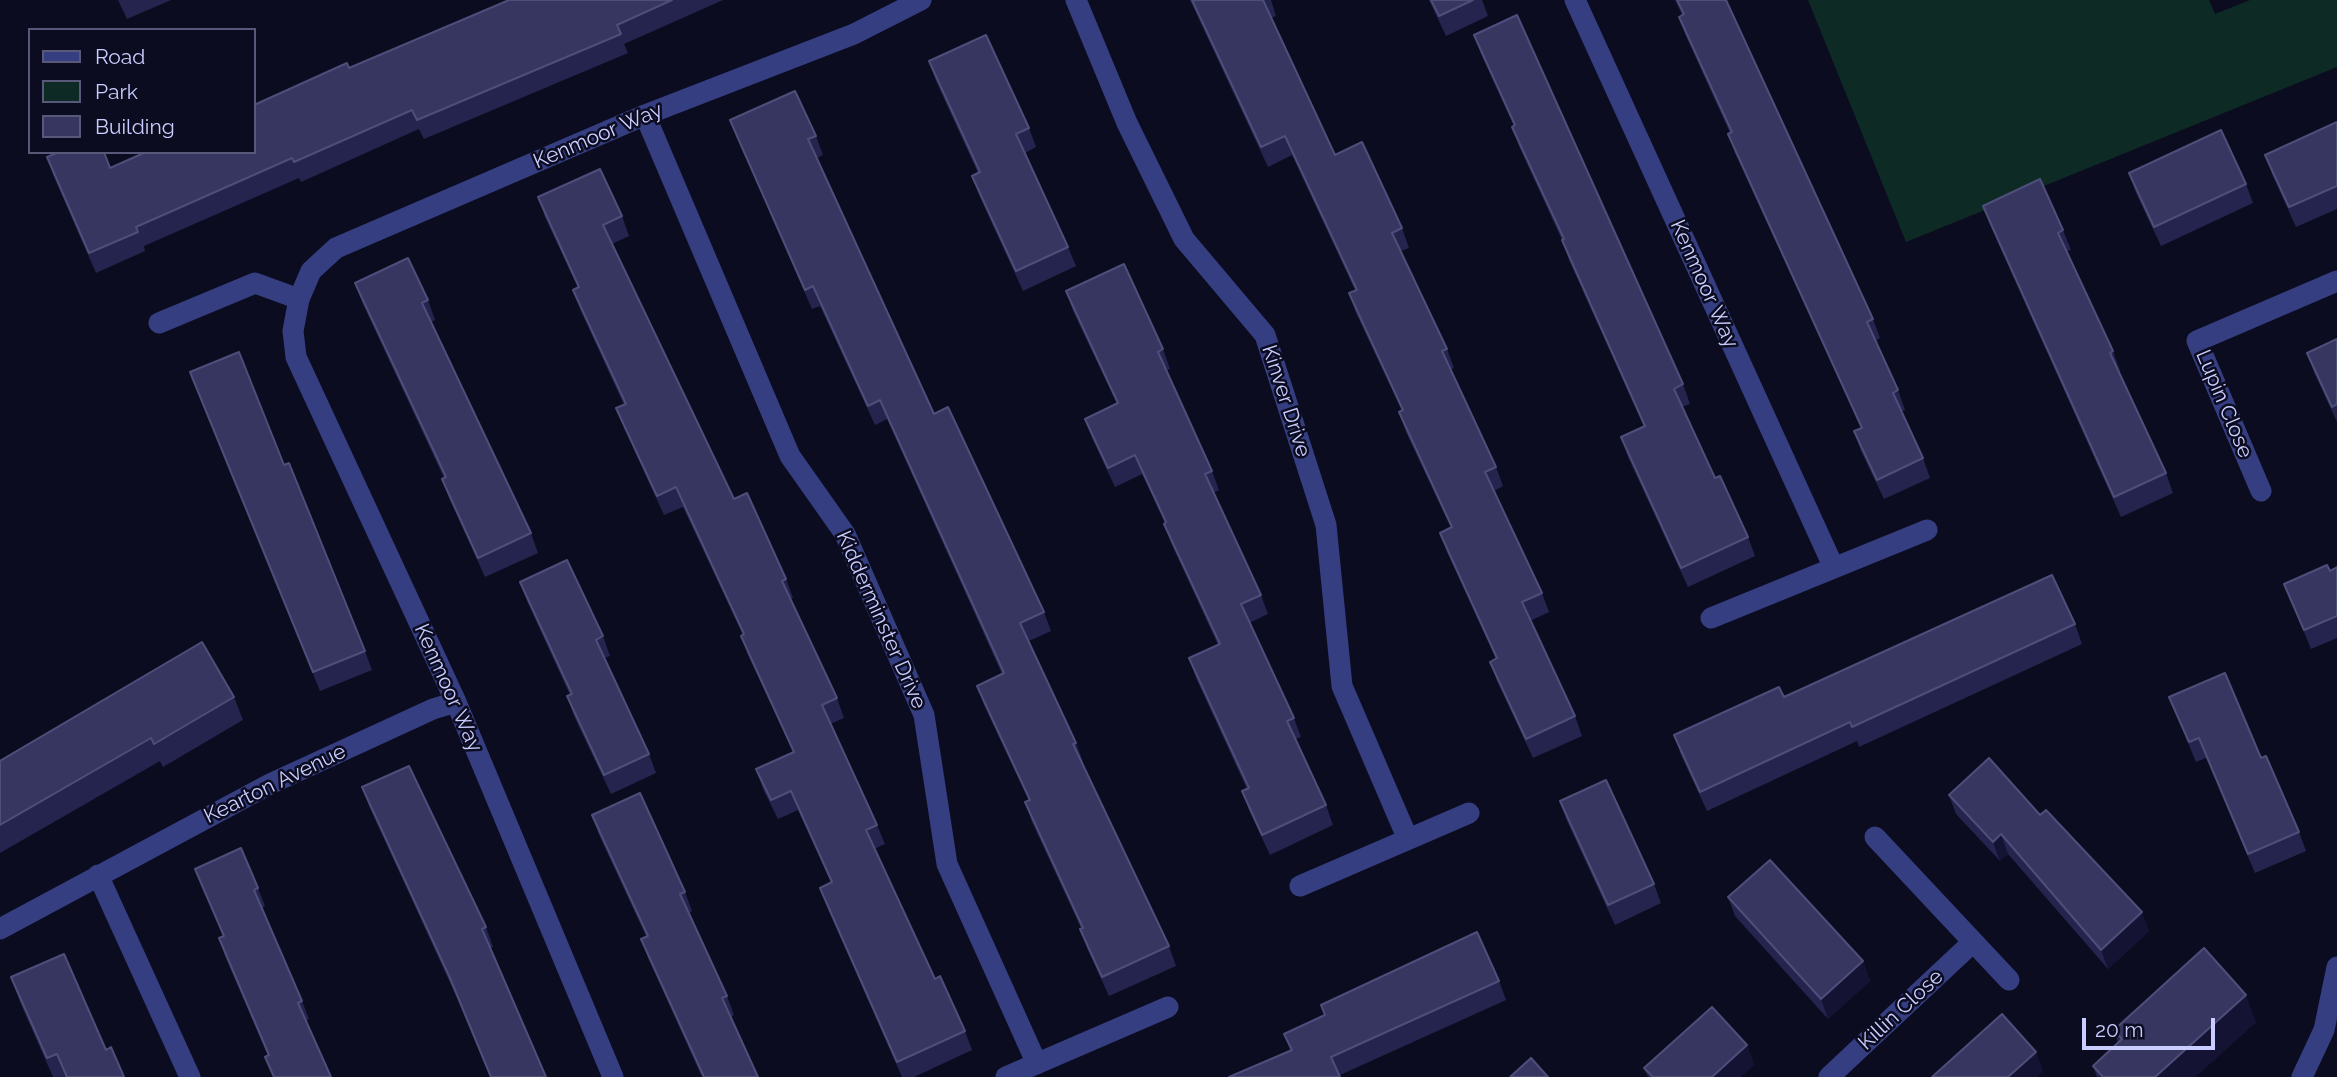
<!DOCTYPE html>
<html>
<head>
<meta charset="utf-8">
<style>
	body { margin:0 }
	#map { position:relative; width:2337px; height:1077px; overflow:hidden; background:#0c0c20; font-family:Raleway,sans-serif }
	canvas { display:block }
	.legend { position:absolute; left:28px; top:28px; width:228px; height:126px; box-sizing:border-box; background:#0c0c20; border:2px solid #585979; margin:0; padding:9px 12px; list-style:none; font-size:21px; color:#cacdff }
	.legend li { display:flex; align-items:center; gap:14px; height:35px }
	.legend b { width:35px; border:2px solid #585979 }
	.scale { position:absolute; left:2082px; top:1018px; width:133px; height:32px; box-sizing:border-box; border:4px solid #cacdff; border-top:0; padding-left:9px; font-size:21px; line-height:24px; white-space:nowrap; color:#cacdff; -webkit-text-stroke:5px #0c0c20; paint-order:stroke }
</style>
</head>
<body>
<div id="map">
<canvas width="2337" height="1077"></canvas>
<ul class="legend">
<li><b style="height:9px;background:#353e81"></b>Road</li>
<li><b style="height:19px;background:#0e2a24"></b>Park</li>
<li><b style="height:19px;background:#373661"></b>Building</li>
</ul>
<div class="scale">20 m</div>
</div>
<script>
const ctx = document.querySelector('canvas').getContext('2d');
ctx.lineJoin = 'round';
function fill(path, color) { ctx.fillStyle = color; ctx.fill(path, 'evenodd'); }
const toPath = rows => new Path2D(rows.map(r => 'M' + r).join(''));
function stroke(path, color, width, dash) { ctx.strokeStyle = color; ctx.lineWidth = width; ctx.lineCap = dash ? 'butt' : 'round'; ctx.setLineDash(dash || []); ctx.stroke(path); }
function drawText(font, color, halo, rows, align = 'center') {
  ctx.font = font + ' Raleway,sans-serif'; ctx.lineWidth = 5; ctx.setLineDash([]); ctx.textBaseline = 'middle'; ctx.strokeStyle = halo; ctx.fillStyle = color; for (const [text, x, y, turn = 0] of rows) {
    ctx.save(); ctx.translate(x, y); ctx.rotate((+turn || 0) * Math.PI / 180); ctx.textAlign = isNaN(turn) ? turn : align; if (halo) ctx.strokeText(text, 0, 0); ctx.fillText(text, 0, 0); ctx.restore();
  }
}
fill(toPath([
	[1808,0,2209,0,2215,14,2250,0,2337,0,2337,67,1906,242]
]), '#0e2a24');
stroke(toPath([
	[1076,0,1127,123,1184,239,1265,335,1326,525,1342,686,1407,837],
	[1575,0,1834,568],
	[645,115,790,456,845,534,924,715,947,864,1037,1064],
	[159,323,255,283,299,299],
	[2261,491,2197,341,2337,281],
	[1711,618,1927,530],
	[1875,837,2009,980],
	[98,875,190,1077],
	[1300,886,1469,813],
	[0,929,270,784,433,709,456,702],
	[613,1077,456,702,296,357,293,331,299,299,311,271,336,248,645,115,854,34,921,0],
	[1006,1077,1168,1007],
	[1829,1077,1973,942],
	[2302,1077,2324,1030,2337,967]
]), '#353e81', 21);
fill(toPath([
	[118,0,171,0,127,19],
	[509,0,723,0,624,44,628,53,424,139,419,129,301,182,299,178,144,246,145,251,96,273,54,177,47,157,110,168,349,68],
	[1190,0,1271,0,1276,16,1271,18,1335,155,1402,228,1409,248,1401,251,1447,349,1454,368,1451,369,1496,467,1503,486,1494,491,1542,593,1549,612,1530,621,1575,716,1582,736,1533,758,1497,681,1490,662,1496,659,1447,552,1440,533,1451,528,1406,432,1399,412,1402,411,1356,313,1349,293,1355,290,1292,155,1268,167],
	[1429,0,1482,0,1488,16,1446,36],
	[1675,0,1726,0,1873,319,1880,338,1875,341,1898,390,1905,410,1902,411,1923,458,1930,478,1884,499,1861,451,1854,431,1861,428,1735,153,1728,134,1730,133,1686,36,1679,17,1682,15],
	[1474,35,1683,384,1690,404,1682,407,1715,478,1748,537,1755,556,1688,587,1628,457,1621,437,1644,427,1569,260,1562,240,1519,146,1512,127,1514,126,1481,54],
	[929,61,1029,128,1036,147,1025,153,1068,247,1076,266,1023,291,979,195,972,176,978,173,936,81],
	[730,120,816,136,823,155,817,158,934,414,1044,612,1051,631,1029,641,1076,743,1083,762,1082,763,1169,946,1176,966,1109,996,1087,948,1080,929,1081,928,1032,822,1025,802,1029,801,984,705,977,686,1002,674,887,419,875,425,820,306,812,309,738,140],
	[2337,122,2337,209,2296,227,2272,174,2265,155],
	[2129,173,2246,184,2253,203,2161,246,2136,193],
	[538,197,622,216,629,236,612,244,734,499,786,579,793,598,790,599,837,698,844,718,830,724,877,825,885,844,874,849,935,979,965,1031,972,1050,914,1077,902,1077,827,907,820,888,831,882,798,810,778,819,763,789,756,769,793,752,748,655,741,636,743,635,683,507,664,515,624,428,616,408,624,405,580,309,573,290,578,288,545,217],
	[1983,206,2063,230,2071,250,2067,251,2113,351,2120,371,2119,372,2166,473,2173,493,2121,517,1990,225],
	[355,283,428,300,435,320,431,322,531,533,538,553,485,577,449,498,442,479,444,478,362,302],
	[1066,291,1163,349,1170,369,1166,370,1212,471,1219,490,1213,493,1261,595,1268,614,1249,623,1294,718,1301,737,1296,739,1326,805,1333,825,1270,855,1249,810,1242,791,1247,789,1196,678,1189,658,1218,645,1171,543,1164,524,1165,523,1142,474,1115,487,1092,438,1085,419,1117,404,1073,311],
	[2337,339,2337,422,2314,372,2307,353],
	[190,372,284,465,365,651,372,670,320,691],
	[2337,567,2337,638,2311,649,2284,584],
	[520,582,603,636,610,656,604,658,649,754,656,773,611,794,574,716,567,696,570,695,527,601],
	[2075,624,2082,644,1859,747,1857,741,1707,811,1681,755,1674,735,1784,697],
	[234,697,243,720,163,767,160,761,0,853,0,761],
	[2169,697,2261,758,2299,832,2306,851,2255,873,2206,758,2196,762],
	[362,787,486,927,493,947,490,948,546,1077,490,1077,457,998,369,806],
	[1949,795,2040,815,2149,931,2108,969,2008,854,2000,861,1956,814],
	[1560,801,1654,884,1661,903,1615,925,1567,821],
	[592,815,685,892,692,911,689,913,727,996,734,1015,731,1017,758,1077,702,1077,648,958,641,939,646,936,599,835],
	[195,869,258,888,265,906,262,908,302,1001,309,1019,306,1020,331,1077,273,1077,265,1057,268,1056,225,956,219,938,223,936,202,887],
	[1728,897,1863,961,1870,981,1828,1019,1735,916],
	[11,977,106,1050,124,1077,53,1077,20,1002],
	[1499,981,1506,1000,1340,1075,1290,1050,1284,1034,1324,1015,1321,1005],
	[2256,1022,2195,1077,2097,1077,2093,1066,2118,1043,2114,1030],
	[1747,1045,1754,1065,1740,1077,1648,1077,1644,1068]
]), '#25244e');
fill(toPath([
	[2001,834,2008,854,2000,861,1993,842],
	[2142,912,2149,931,2108,969,2101,950],
	[1863,961,1870,981,1828,1019,1821,999],
	[2246,995,2256,1022,2195,1077,2155,1077],
	[1747,1045,1754,1065,1740,1077,1712,1077],
	[2036,1052,2043,1071,2037,1077,2008,1077]
]), '#141334');
const building = toPath([
	[509,0,672,0,617,25,621,34,417,120,412,110,294,162,292,158,136,227,138,232,89,253,47,157,59,152,104,152,110,168,146,152,254,152,254,105,347,63,349,68,509,0],
	[1192,0,1263,0,1335,155,1362,142,1402,228,1392,233,1447,349,1442,351,1496,467,1485,472,1542,593,1522,602,1575,716,1526,739,1490,662,1497,658,1440,533,1452,527,1399,412,1403,410,1349,293,1357,290,1285,136,1261,147,1192,0],
	[1431,0,1473,0,1439,16,1431,0],
	[1677,0,1726,0,1873,319,1867,322,1898,390,1893,393,1923,458,1877,480,1854,431,1862,428,1728,134,1732,132,1679,17,1684,14,1677,0],
	[1517,15,1683,384,1674,389,1715,478,1720,476,1748,537,1681,568,1621,437,1645,426,1562,240,1564,239,1512,127,1515,125,1474,35,1517,15],
	[986,35,1029,128,1016,134,1068,247,1016,271,972,176,980,172,929,61,986,35],
	[795,91,816,136,808,139,934,414,948,407,1044,612,1020,623,1076,743,1073,744,1169,946,1102,977,1080,929,1083,928,1025,802,1030,800,977,686,1004,673,880,400,868,406,813,286,805,290,730,120,795,91],
	[2337,122,2337,186,2289,207,2265,155,2337,122],
	[2221,130,2246,184,2154,227,2129,173,2221,130],
	[600,169,622,216,603,225,734,499,747,493,786,579,782,581,837,698,822,705,877,825,866,830,935,979,940,976,965,1031,897,1062,820,888,832,882,791,791,771,800,756,769,794,752,741,636,744,634,676,487,657,496,616,408,626,404,573,290,579,287,538,197,600,169],
	[2040,179,2063,230,2058,233,2113,351,2110,353,2166,473,2114,497,1983,206,2040,179],
	[408,258,428,300,422,303,531,533,478,558,442,479,446,477,355,283,408,258],
	[1124,264,1163,349,1158,352,1212,471,1205,474,1261,595,1241,604,1294,718,1287,721,1326,805,1262,835,1242,791,1249,788,1189,658,1220,644,1164,524,1166,522,1135,455,1108,468,1085,419,1118,403,1066,291,1124,264],
	[2337,339,2337,404,2332,407,2307,353,2337,339],
	[239,352,284,465,289,463,365,651,313,672,190,372,239,352],
	[567,560,603,636,596,640,649,754,604,775,567,696,572,694,520,582,567,560],
	[2327,565,2330,571,2337,567,2337,616,2304,630,2284,584,2327,565],
	[2052,575,2075,624,1852,727,1850,722,1700,792,1674,735,1779,687,1784,697,2052,575],
	[202,642,234,697,154,744,151,738,0,825,0,761,202,642],
	[2225,673,2261,758,2266,756,2299,832,2248,854,2199,738,2189,742,2169,697,2225,673],
	[1989,758,2040,815,2046,810,2142,912,2101,950,2001,834,1993,842,1949,795,1989,758],
	[409,766,486,927,482,929,546,1077,491,1077,450,978,362,787,409,766],
	[1606,780,1654,884,1608,905,1560,801,1606,780],
	[640,793,685,892,680,894,727,996,722,998,758,1077,704,1077,641,939,648,936,592,815,640,793],
	[241,848,258,888,254,890,302,1001,298,1003,331,1077,274,1077,265,1057,269,1055,219,938,224,936,195,869,241,848],
	[1770,860,1863,961,1821,999,1728,897,1770,860],
	[1477,932,1499,981,1331,1057,1340,1077,1229,1077,1292,1050,1284,1034,1325,1015,1321,1005,1477,932],
	[2204,948,2246,995,2155,1077,2103,1077,2093,1066,2122,1039,2114,1030,2204,948],
	[64,954,106,1050,111,1047,124,1077,67,1077,57,1054,47,1058,11,977,64,954],
	[1712,1007,1747,1045,1712,1077,1653,1077,1644,1068,1712,1007],
	[2002,1014,2036,1052,2008,1077,1932,1077,2002,1014],
	[1531,1058,1548,1077,1510,1077,1531,1058]
]);
fill(building, '#373661');
stroke(building, '#4e4e7a', 2);
drawText('21px', '#cacdff', '#0c0c20', [
	["Kenmoor Way",598,136,-23],
	["Kenmoor Way",1704,284,66],
	["Kinver Drive",1286,401,72],
	["Lupin Close",2224,404,67],
	["Kidderminster Drive",881,620,66],
	["Kenmoor Way",448,688,66],
	["Kearton Avenue",275,784,-26],
	["Killin Close",1901,1010,-43]
]);
</script>
</body>
</html>
